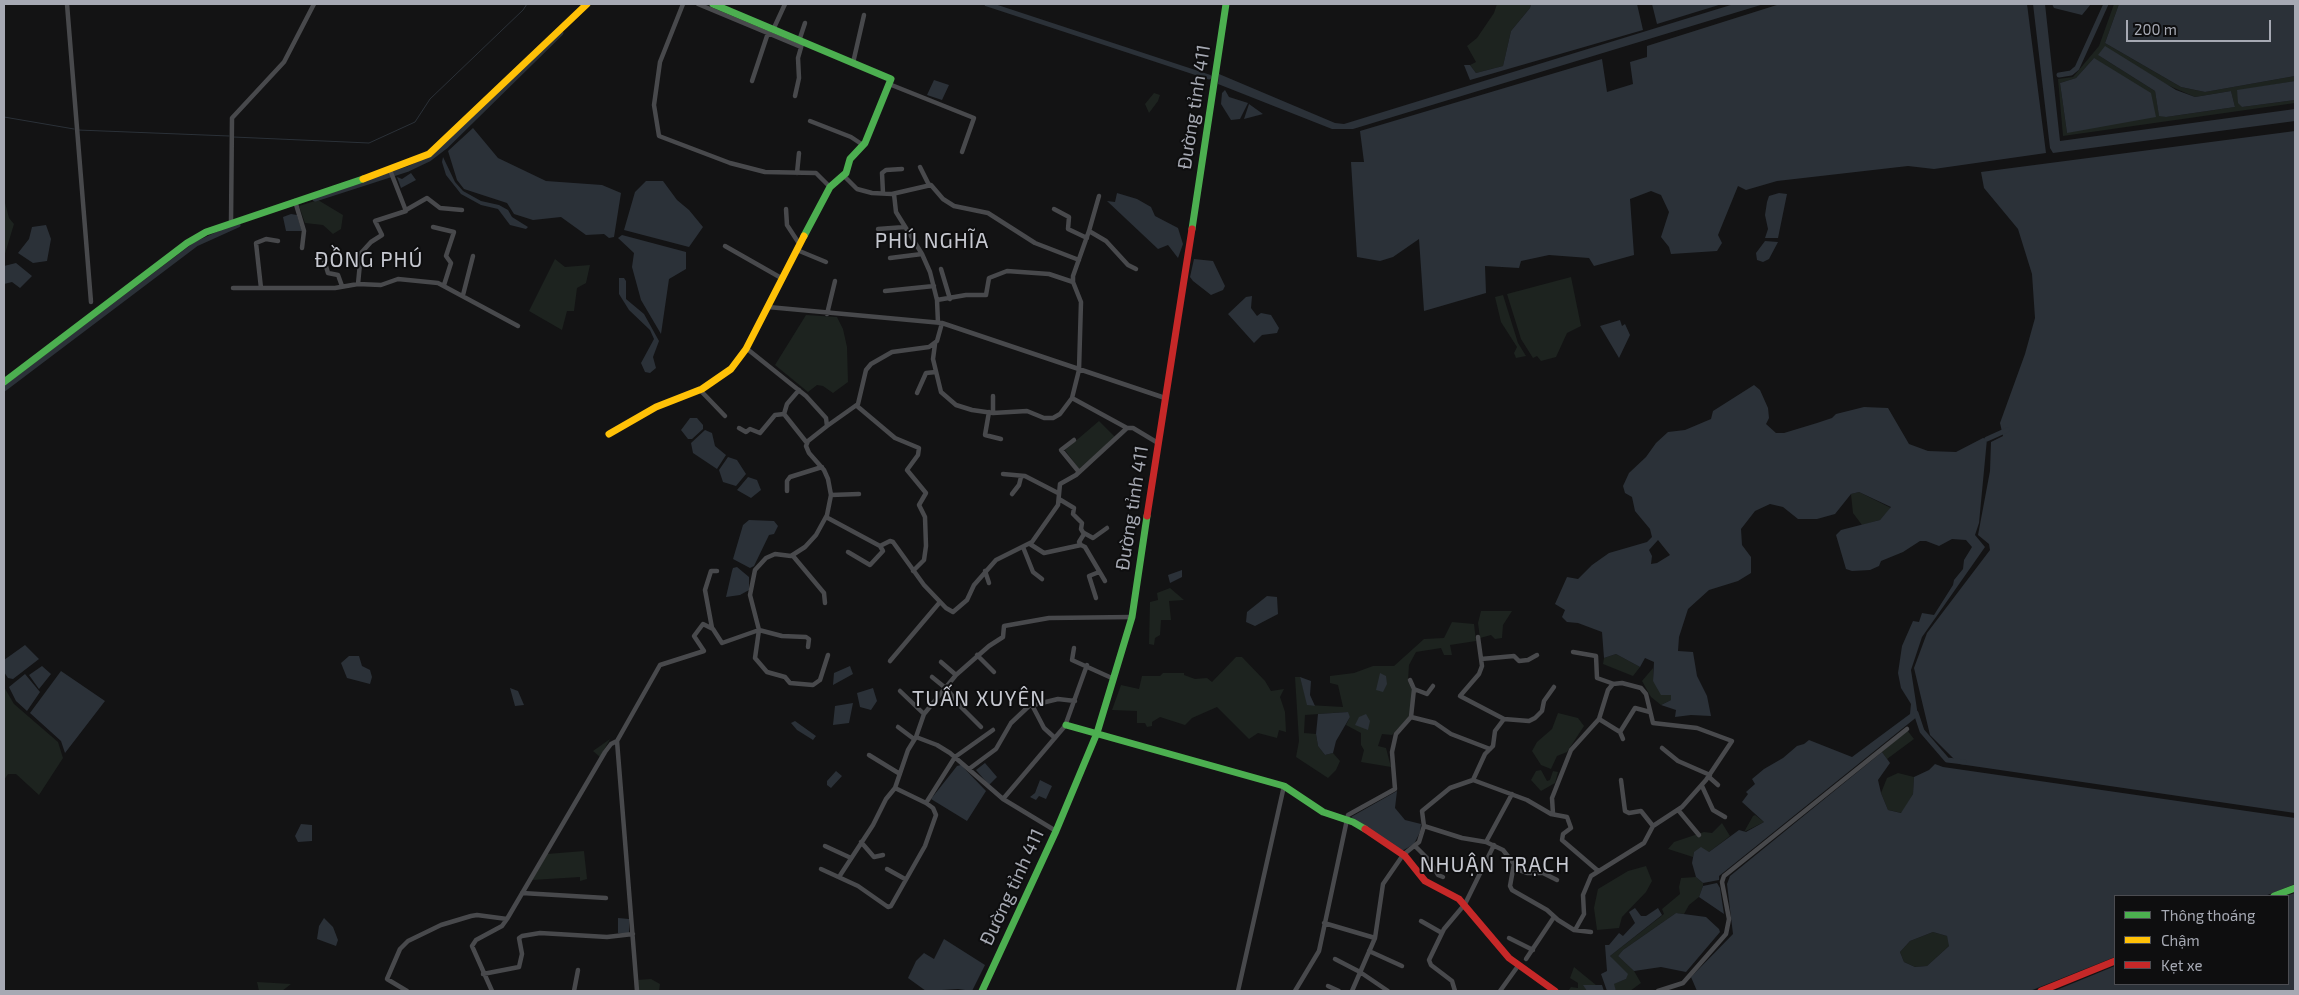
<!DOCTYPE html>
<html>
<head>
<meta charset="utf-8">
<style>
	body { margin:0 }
	#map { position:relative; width:2299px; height:995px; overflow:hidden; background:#131314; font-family:"Exo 2",sans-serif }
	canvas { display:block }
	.frame { position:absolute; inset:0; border:5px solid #a6a9b3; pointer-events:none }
	.legend { position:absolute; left:2114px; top:895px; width:175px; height:90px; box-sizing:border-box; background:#0e0e0f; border:1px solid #4b4c51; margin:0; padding:6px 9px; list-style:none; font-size:15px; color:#a6a9b3 }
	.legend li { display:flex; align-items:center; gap:10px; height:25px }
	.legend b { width:25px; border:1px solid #4b4c51 }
	.scale { position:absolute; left:2126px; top:20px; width:145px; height:22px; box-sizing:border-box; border:2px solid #a6a9b3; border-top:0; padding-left:6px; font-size:15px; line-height:18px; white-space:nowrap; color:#a6a9b3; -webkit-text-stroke:4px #0e0e0f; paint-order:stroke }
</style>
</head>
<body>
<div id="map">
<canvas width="2299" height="995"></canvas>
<div class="frame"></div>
<ul class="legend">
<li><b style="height:6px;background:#4caf50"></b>Thông thoáng</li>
<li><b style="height:6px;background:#ffc107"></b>Chậm</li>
<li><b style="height:6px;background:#c62828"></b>Kẹt xe</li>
</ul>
<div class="scale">200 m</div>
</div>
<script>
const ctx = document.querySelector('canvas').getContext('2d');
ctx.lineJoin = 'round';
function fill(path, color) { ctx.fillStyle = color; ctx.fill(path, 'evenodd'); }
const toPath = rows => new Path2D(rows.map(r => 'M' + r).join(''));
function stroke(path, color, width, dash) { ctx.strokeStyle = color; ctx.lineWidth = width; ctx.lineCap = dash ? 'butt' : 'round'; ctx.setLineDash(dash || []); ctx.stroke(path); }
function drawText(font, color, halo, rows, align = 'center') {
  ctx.font = font + ' "Exo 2",sans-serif'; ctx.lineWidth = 4; ctx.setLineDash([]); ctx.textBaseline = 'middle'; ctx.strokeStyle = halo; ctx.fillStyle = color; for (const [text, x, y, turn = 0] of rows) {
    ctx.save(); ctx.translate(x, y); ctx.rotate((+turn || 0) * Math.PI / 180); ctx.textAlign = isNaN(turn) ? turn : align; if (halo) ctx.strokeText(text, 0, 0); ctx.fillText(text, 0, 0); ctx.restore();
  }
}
fill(toPath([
	[1497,4,1531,4,1530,8,1511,31,1503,66,1476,73,1470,65,1476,62,1467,46,1477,38,1494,13],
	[2114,4,2119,4,2105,43,2181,87,2205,92,2295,76,2295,81,2237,91,2242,107,2295,100,2295,103,2063,136,2058,79,2073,77,2099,46],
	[2098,55,2195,97,2231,91,2235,107,2166,117,2159,115,2155,91],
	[2094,58,2067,133,2060,83,2076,78],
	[1154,93,1160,95,1158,101,1149,113,1145,104],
	[4,199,9,218,14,224,4,257],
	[318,200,343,215,341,229,333,234,323,225,305,223,299,206],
	[555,259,565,267,590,265,586,283,577,288,574,311,567,311,562,330,529,311],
	[1571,277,1581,326,1567,333,1556,357,1541,361,1537,356,1533,358,1521,339,1507,294],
	[1503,295,1518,343,1526,356,1516,358,1514,353,1517,347,1501,322,1495,297],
	[806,315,837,317,843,329,847,347,848,382,833,393,823,386,817,385,808,392,775,365],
	[1099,421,1115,437,1079,469,1065,450],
	[1859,492,1891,508,1880,520,1862,525,1853,513,1851,494],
	[1170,588,1184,600,1169,601,1171,620,1161,620,1160,635,1155,638,1154,645,1149,644,1150,602,1158,600,1157,593],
	[1481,611,1512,611,1503,625,1502,638,1495,639,1491,635,1480,638,1478,623],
	[1452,622,1474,624,1476,641,1450,645,1452,655,1444,655,1441,648,1416,652,1409,665,1408,681,1412,690,1410,716,1392,735,1382,734,1378,746,1386,748,1391,767,1361,762,1364,750,1361,745,1361,733,1346,725,1350,717,1347,712,1305,715,1304,733,1316,734,1318,746,1325,755,1333,753,1340,761,1336,770,1328,778,1296,757,1299,741,1295,677,1300,677,1308,705,1343,707,1338,685,1330,683,1330,676,1354,673,1373,666,1394,666,1424,639,1444,638],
	[1616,654,1640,667,1633,676,1603,664,1604,658],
	[1236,657,1242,657,1265,681,1271,691,1284,689,1280,697,1285,712,1286,732,1279,730,1277,738,1258,733,1249,739,1217,707,1192,718,1185,725,1160,717,1152,722,1152,726,1147,727,1145,723,1137,723,1137,711,1112,710,1121,685,1139,689,1142,676,1160,676,1163,673,1184,673,1184,675,1195,679,1207,678,1212,682],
	[1653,668,1653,681,1671,694,1671,700,1661,705,1651,697,1642,681],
	[4,687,14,704,58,742,63,758,39,795,16,774,8,774,4,780],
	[1558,713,1578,718,1584,726,1567,752,1557,756,1551,769,1541,765,1532,751,1537,742,1552,729],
	[1907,730,1914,739,1887,759,1882,752],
	[610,739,600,757,593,751],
	[1541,770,1547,781,1550,780,1553,771,1558,772,1555,783,1541,791,1531,780,1536,771],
	[1898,773,1914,777,1913,794,1902,813,1888,810,1881,793,1887,778],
	[1755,815,1764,822,1744,832,1753,816],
	[1722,823,1730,836,1709,852,1694,852,1693,857,1668,849,1674,842,1704,832,1712,833],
	[584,851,587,879,580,881,580,877,532,880,547,854],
	[1646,866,1652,881,1646,892,1622,917,1619,928,1597,930,1594,908,1598,889,1628,871],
	[1696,877,1703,883,1703,886,1699,897,1689,905,1684,914,1676,913,1623,950,1618,956,1634,971,1641,983,1630,991,1616,991,1613,984,1626,979,1610,956,1664,914,1662,909,1680,894,1679,887,1681,878],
	[1933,932,1947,936,1950,945,1927,966,1915,967,1904,962,1900,952,1910,941],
	[1574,967,1596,985,1584,985,1587,991,1568,991,1571,987,1578,988,1578,983,1570,978],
	[651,979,660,984,659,991,638,991,637,980],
	[257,982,291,984,282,991,259,991]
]), '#1d231f');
fill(toPath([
	[1531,4,1637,4,1643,30,1470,80,1464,65,1470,65,1476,73,1503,66,1511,31,1530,8],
	[1652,4,1722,4,1657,24],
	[1734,4,1764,4,1353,129,1332,129,1218,84,1219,74,1335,123,1344,124],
	[1780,4,2027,4,2046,153,1934,169,1908,166,1777,181,1746,190,1738,186,1718,235,1722,243,1717,251,1671,254,1669,247,1661,237,1669,212,1661,195,1651,191,1630,199,1634,255,1594,266,1589,258,1549,255,1521,261,1519,268,1485,266,1486,293,1424,311,1419,239,1393,257,1380,261,1357,257,1351,162,1364,162,1360,131,1602,59,1607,92,1633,84,1630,62,1647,57,1647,46],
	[2033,4,2045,4,2060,141,2295,109,2295,121,2053,153,2050,148],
	[2052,4,2091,4,2082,15,2054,8],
	[2119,4,2295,4,2295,76,2205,92,2181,87,2105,43],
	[2105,46,2176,90,2195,97,2231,91,2235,107,2166,117,2159,116,2155,91,2098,55],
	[2094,58,2151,93,2156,117,2067,133,2060,83,2076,78],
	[934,80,949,85,942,100,927,95],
	[2295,81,2295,100,2242,107,2238,103,2237,90],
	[1225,90,1229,97,1248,103,1240,119,1231,120,1221,104,1222,93],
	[1249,104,1263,114,1244,119],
	[473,128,498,158,546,181,602,185,621,193,614,237,609,238,604,234,586,235,561,217,533,220,514,214,507,203,464,189,457,180,448,151],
	[2295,131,2295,813,1959,764,1930,735,1914,668,1927,633,1990,550,1989,544,1978,535,1990,471,1991,442,2003,436,2000,423,2025,354,2035,318,2032,274,2018,229,1984,188,1981,172],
	[443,157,455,182,463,191,481,201,499,205,508,210,512,217,528,227,526,229,510,225,498,209,481,205,461,194,446,175,442,162],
	[411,173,416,180,401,188,397,177,402,179],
	[646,181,663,181,677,200,689,210,703,227,689,247,624,230,635,192],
	[1117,193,1137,199,1151,207,1155,216,1178,228,1183,244,1178,258,1168,245,1158,249,1107,201,1115,202],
	[1779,193,1787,194,1778,238,1765,238,1768,229,1765,215,1767,202,1769,196],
	[291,214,297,215,302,231,286,231,283,217],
	[46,225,51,239,47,261,33,263,18,253,29,239,32,227],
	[622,235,686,252,686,269,669,279,661,334,641,300,632,267,634,253,618,238],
	[1765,241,1778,242,1769,259,1763,262,1757,260,1756,253],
	[1194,259,1213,261,1225,286,1223,290,1211,295,1193,281,1190,277],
	[16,263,32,276,20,288,12,282,4,284,4,266],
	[619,278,624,278,626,281,626,299,644,314,659,341,653,357,656,368,650,373,645,372,641,363,654,339,650,330,629,310,619,294],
	[1252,296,1251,308,1257,316,1261,313,1271,315,1279,328,1277,333,1262,335,1254,343,1228,314,1246,297],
	[1620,320,1622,326,1625,324,1630,335,1619,358,1600,326],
	[1754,385,1760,390,1768,408,1769,418,1766,424,1776,433,1784,433,1817,423,1832,418,1836,414,1864,407,1888,408,1909,444,1928,451,1956,452,1983,438,1987,439,1979,523,1975,535,1985,547,1922,637,1911,670,1918,716,1719,876,1719,880,1703,883,1696,877,1692,863,1694,852,1701,847,1709,852,1739,830,1746,832,1764,822,1742,802,1748,794,1746,792,1755,784,1752,779,1764,769,1783,758,1797,746,1804,744,1809,740,1852,757,1910,714,1911,704,1901,688,1898,673,1902,646,1913,621,1919,622,1922,613,1934,615,1953,585,1954,580,1963,569,1964,560,1972,547,1966,540,1952,539,1939,546,1926,541,1920,541,1903,552,1881,561,1879,566,1870,570,1852,571,1846,569,1836,535,1841,530,1880,520,1891,507,1859,492,1851,494,1835,514,1817,519,1798,519,1783,507,1770,504,1755,511,1741,529,1742,545,1751,557,1751,573,1738,581,1709,590,1688,609,1679,637,1678,651,1693,652,1697,676,1707,696,1711,716,1691,715,1675,717,1676,710,1661,705,1671,700,1671,695,1661,695,1653,681,1654,662,1645,658,1640,667,1616,654,1604,658,1602,632,1578,623,1567,622,1562,617,1565,610,1555,604,1567,577,1578,579,1592,565,1609,553,1647,542,1652,537,1650,529,1635,511,1632,497,1625,493,1623,486,1629,473,1646,457,1656,443,1668,432,1685,430,1711,419,1713,411],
	[1658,540,1670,555,1657,563,1651,564,1652,556,1649,550],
	[690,418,697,418,703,425,703,429,692,439,688,439,681,430],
	[705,430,712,433,715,446,726,455,717,469,693,453,691,443],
	[728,457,737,460,746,474,736,486,723,482,719,470],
	[748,477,757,480,761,490,751,498,737,490],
	[749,520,774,521,778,526,774,534,769,535,754,566,750,568,733,559,743,525],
	[737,567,749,577,749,590,740,595,726,597,732,571,733,568],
	[1182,570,1182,577,1170,583,1168,575],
	[1267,596,1277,597,1278,614,1255,626,1246,622,1247,612],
	[25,645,39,659,13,679,8,678,4,672,4,660],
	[349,656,359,656,362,666,370,670,372,677,370,684,347,678,341,663],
	[42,666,51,674,39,689,29,675],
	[850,666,853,674,833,685,834,673],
	[61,671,105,701,65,753,61,741,30,713],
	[1380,673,1386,676,1387,684,1383,692,1376,690],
	[25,674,40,692,27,711,16,701,9,687],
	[1300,677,1311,681,1310,695,1315,706,1307,705],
	[510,688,518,691,524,705,515,706],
	[873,688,877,701,871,710,860,707,857,693],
	[853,703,849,723,833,725,835,706],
	[1348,712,1350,717,1336,741,1333,753,1325,755,1318,746,1316,734,1318,714],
	[1366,714,1370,721,1368,730,1355,725,1359,717],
	[795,721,816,736,813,740,797,730,791,723],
	[1882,752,1890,763,1878,780,1881,793,1888,810,1901,813,1913,794,1914,777,1929,770,1935,764,1943,767,2295,818,2295,884,2265,896,2115,896,2115,957,2030,991,1697,991,1691,977,1733,934,1727,884,1730,876],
	[1933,932,1947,936,1949,946,1927,966,1915,967,1904,962,1900,952,1910,941],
	[985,763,997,777,989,785,976,770],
	[961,765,986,791,967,821,931,799,957,766],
	[836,771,842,776,831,788,827,785,827,781],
	[1040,780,1052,786,1046,799,1039,796,1036,800,1030,797,1035,793],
	[1397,791,1395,808,1405,820,1421,824,1420,832,1414,844,1402,851,1351,817],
	[301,824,312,825,312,841,298,842,295,836],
	[1717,883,1720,888,1724,914,1699,897,1703,886],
	[2295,893,2295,991,2054,991,2115,966,2115,984,2288,984,2286,896],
	[1635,908,1641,916,1646,916,1658,908,1662,915,1610,956,1628,974,1626,979,1614,984,1616,991,1607,991,1601,974,1607,971,1605,945,1609,945,1619,933,1623,936,1635,923,1629,912],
	[1676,913,1706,917,1719,929,1720,932,1686,972,1661,967,1634,971,1618,956,1623,950],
	[324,918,333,927,338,940,336,946,317,939,319,926],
	[618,918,629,919,629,933,618,933],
	[944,939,985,965,972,991,958,989,926,991,908,978,916,961,924,953,934,959],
	[1583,985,1602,985,1604,991,1587,991]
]), '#2b3138');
stroke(toPath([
	[4,117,74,129],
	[78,130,229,136],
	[233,137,369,143,415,122,430,99,523,10,527,4]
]), '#2b3138', 1);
stroke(toPath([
	[987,4,1209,77],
	[2059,75,2071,73,2077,68,2106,4],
	[315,199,408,169,429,159,446,146,561,33],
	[4,389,196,244,238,225],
	[1987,439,2007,430],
	[1916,713,1922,731,1947,760,1964,762]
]), '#2b3138', 5);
stroke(toPath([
	[67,4,91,302],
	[683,4,660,62,654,105,659,136,730,163,765,172,816,173,830,187],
	[698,4,801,47],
	[773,30,785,4],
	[799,41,805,23],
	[853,63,864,15],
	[752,81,768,33],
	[889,84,974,118,962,152],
	[795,96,799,78,798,58,802,44],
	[810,121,851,137,863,145],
	[920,167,929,185],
	[797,173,799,153],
	[843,175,857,189,872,193,892,194,931,185,943,199,954,206,988,213,1035,243,1079,260],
	[883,193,882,173,886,170,902,169],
	[894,194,896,212,922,254,930,272,937,300,938,323],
	[295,201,304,231,302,248],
	[786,209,787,225,800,245],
	[1054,209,1069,217,1068,229,1087,238],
	[406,210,427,198,440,208,462,210],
	[231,223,232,118,284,62,314,4],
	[433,227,454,232,446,256,451,263,444,285],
	[878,229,905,227],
	[1089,231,1106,241,1128,265,1136,269],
	[725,246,783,279],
	[797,250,826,262],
	[322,253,328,273,338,275,342,286],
	[890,258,922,254],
	[941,269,950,299],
	[358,284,361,253,371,242,382,235,375,221,406,211,390,170],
	[233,288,335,288,358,284,381,285,398,279,438,283,518,326],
	[261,288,256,243,266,239,278,241],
	[885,291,934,286],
	[463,295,473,256],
	[937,300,966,295,986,295,989,278,1007,271,1049,274,1073,282],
	[768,307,942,323,1165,398],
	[827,314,835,281],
	[935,344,933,359,941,392,956,405,972,410,993,413,1027,411,1044,418,1053,418,1060,414,1072,398,1079,370,1081,302,1073,282,1073,276,1089,231,1099,196],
	[746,348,806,396,826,418,827,426,808,441,806,446,809,453,824,470,828,479,831,495,827,515,816,535,805,547,791,556,775,554,766,558,755,570,750,595,759,630,755,658,767,672,785,677,790,683,813,685,820,680,828,655],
	[700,390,725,416],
	[799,390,787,404,784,414,807,443],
	[917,393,926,373,936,372],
	[993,396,993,413],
	[1072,398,1127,428],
	[857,406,895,438,919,448,918,455,907,470,926,493,919,505,925,517,926,546,924,560,913,571],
	[989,412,985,435,1001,439],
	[827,426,858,404,866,370,871,364,892,352,929,347,937,341,942,323],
	[739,428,746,432,750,429,760,433,775,415,784,414],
	[1074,440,1061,450,1079,472],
	[1003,474,1025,476,1058,493],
	[787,491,787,481,790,477,822,467],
	[1012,494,1019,485,1021,477],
	[831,495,859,494],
	[826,517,880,546,883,551,870,565,848,552],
	[1084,533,1093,538,1107,528],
	[1030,544,1044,553,1081,545,1079,542,1084,534,1081,529,1082,523,1073,514,1074,508,1059,499],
	[1081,545,1085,547,1105,581],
	[880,546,890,541,893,542,924,585,946,608,953,612,967,600,974,585,996,560,1032,542,1058,505,1060,484,1076,475,1127,428,1133,428,1158,443],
	[1023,547,1033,572,1042,579],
	[793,556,824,593,825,603],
	[985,571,989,583],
	[1096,598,1089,576,1099,572],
	[712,628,705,590,711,571,717,571],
	[1074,648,1072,660,1114,679],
	[1573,652,1596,656,1597,678,1614,684],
	[977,655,994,672],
	[1481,659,1514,656,1519,661,1528,660,1537,655],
	[890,661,940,602],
	[941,662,956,675],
	[932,677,948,690,960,706,981,727],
	[1414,689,1427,694,1433,686],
	[900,691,924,714],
	[1032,705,1044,728,1055,738],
	[1411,717,1435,723,1451,734,1490,749],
	[1504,719,1529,721,1535,718,1542,711,1544,701,1554,687],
	[1599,719,1620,732,1623,739],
	[898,727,914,739],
	[1620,732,1635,708,1650,712],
	[1662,748,1678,761,1710,775],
	[869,755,900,774],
	[969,769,996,749,1011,723,1029,706,1058,699,1075,701],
	[1709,777,1718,785],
	[1473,780,1527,800,1551,814,1567,817,1571,828,1563,834,1562,840,1597,870],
	[1621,780,1625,811,1629,813,1641,811,1653,826],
	[1702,786,1713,810,1725,817],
	[1003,799,1065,726,1087,665],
	[926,803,955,757,993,730],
	[1679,811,1699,835],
	[1553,814,1552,798,1571,750,1599,719,1608,690,1613,684,1622,683,1641,688,1646,694,1653,723,1697,728,1732,741,1706,780,1682,807,1653,826,1644,843,1591,876,1583,895,1584,914,1575,930],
	[1424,826,1462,838,1486,842,1503,850,1514,864,1510,886,1512,890,1547,910,1558,920,1574,930,1591,932],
	[1056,831,1003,799,950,753,937,745,916,737,924,714,956,675,989,646,1003,637,1004,626,1049,618,1132,617],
	[861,842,874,857,883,855],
	[1486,842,1512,794],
	[825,846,851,858],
	[1415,846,1430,861,1438,875,1443,877],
	[1513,868,1527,873,1543,873,1557,880],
	[821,869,858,886,888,907,891,906,925,846,936,815,933,808,926,803,895,788],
	[887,869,905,879],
	[839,877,873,825,886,799,895,788,908,750,916,737],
	[522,893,606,898],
	[1421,921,1442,933],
	[1324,923,1375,938],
	[1509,938,1533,950],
	[1369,951,1402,966],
	[1335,959,1360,972,1388,991],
	[1526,959,1554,917],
	[483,974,519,967,522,954,519,938,522,936,540,933,607,937,633,934],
	[1328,986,1339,991],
	[407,991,387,979,400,949,408,941,441,925,471,916,477,915,507,919],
	[492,991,472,946,476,940,502,926,507,919,605,752,611,744,617,741],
	[574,991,578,970],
	[637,991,617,741,660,665,704,651,694,636,703,624,713,629,722,643,759,630,782,636,806,637,809,639,808,647],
	[1238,991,1284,786],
	[1295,991,1319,951,1348,815,1395,789,1392,752,1396,734,1411,717,1414,689,1410,680],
	[1352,991,1375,938,1383,884,1403,855,1419,842,1424,826,1422,811,1450,788,1473,780,1485,754,1493,746,1495,731,1504,719,1460,696,1479,674,1482,666,1478,637],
	[1455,991,1452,981,1431,965,1429,960,1444,929,1465,904,1494,845],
	[1500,991,1518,966],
	[1658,991,1683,983,1726,934,1729,919,1722,882,1724,876,1907,729]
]), '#48494c', 4.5);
stroke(toPath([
	[713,4,891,79,865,143,850,159,846,173,830,187,804,236],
	[1192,229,1226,4],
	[4,382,187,243,206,232,363,179],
	[1066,725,1284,786,1323,812,1353,822,1365,829],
	[2274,896,2295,888],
	[982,991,1056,831,1097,733,1132,617,1147,516]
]), '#4caf50', 7);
stroke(toPath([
	[363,179,429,154,587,4],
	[609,434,656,407,702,389,731,369,746,349,804,236]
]), '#ffc107', 7);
stroke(toPath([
	[1147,516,1192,229],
	[1365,829,1405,856,1425,881,1459,899,1509,958,1555,991],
	[2041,991,2115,961]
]), '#c62828', 7);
drawText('19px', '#a6a9b3', '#0e0e0f', [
	["Đường tỉnh 411",1194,107,-81],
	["Đường tỉnh 411",1132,508,-81],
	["Đường tỉnh 411",1012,887,-65]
]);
ctx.letterSpacing = '1px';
drawText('21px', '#c6c8d0', '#0e0e0f', [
	["PHÚ NGHĨA",932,241],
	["ĐỒNG PHÚ",369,260],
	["TUẤN XUYÊN",979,699],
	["NHUẬN TRẠCH",1495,865]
]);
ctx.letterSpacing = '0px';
</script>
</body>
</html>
